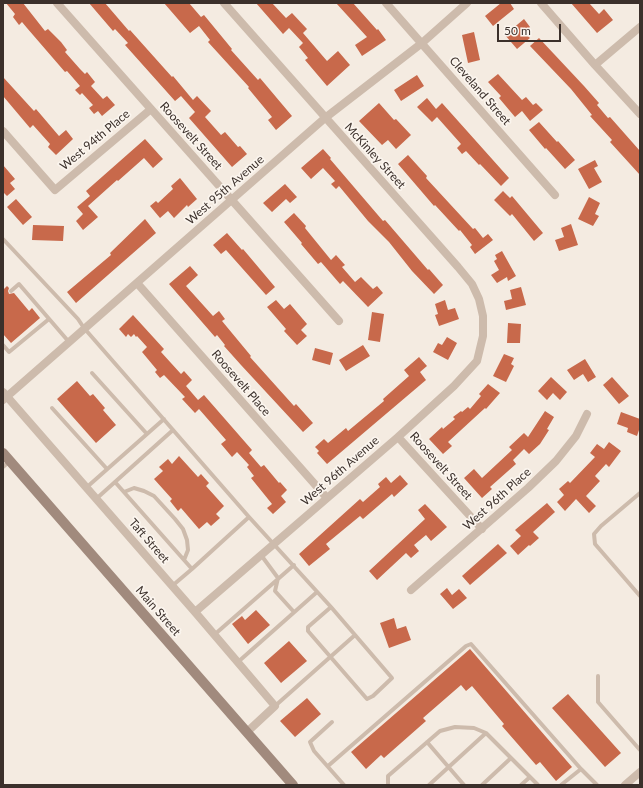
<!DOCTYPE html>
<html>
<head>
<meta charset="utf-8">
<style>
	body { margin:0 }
	#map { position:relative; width:643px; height:788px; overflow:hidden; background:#f4ebe1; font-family:Lato,sans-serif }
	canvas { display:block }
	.frame { position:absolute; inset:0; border:4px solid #3b302b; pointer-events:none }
	.scale { position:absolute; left:497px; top:24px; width:64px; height:18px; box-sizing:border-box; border:2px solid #3b302b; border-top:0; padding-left:5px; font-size:12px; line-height:14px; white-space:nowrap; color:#3b302b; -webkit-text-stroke:3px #fbf5ee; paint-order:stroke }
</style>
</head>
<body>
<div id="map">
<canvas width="643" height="788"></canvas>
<div class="frame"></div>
<div class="scale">50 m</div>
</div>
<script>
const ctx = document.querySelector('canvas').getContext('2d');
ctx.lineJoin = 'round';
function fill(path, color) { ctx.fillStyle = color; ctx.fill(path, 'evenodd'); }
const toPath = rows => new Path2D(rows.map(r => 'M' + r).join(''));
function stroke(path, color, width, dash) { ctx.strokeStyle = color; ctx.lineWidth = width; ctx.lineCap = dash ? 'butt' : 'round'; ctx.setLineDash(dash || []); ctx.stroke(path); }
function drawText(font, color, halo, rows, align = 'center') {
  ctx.font = font + ' Lato,sans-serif'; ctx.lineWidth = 3.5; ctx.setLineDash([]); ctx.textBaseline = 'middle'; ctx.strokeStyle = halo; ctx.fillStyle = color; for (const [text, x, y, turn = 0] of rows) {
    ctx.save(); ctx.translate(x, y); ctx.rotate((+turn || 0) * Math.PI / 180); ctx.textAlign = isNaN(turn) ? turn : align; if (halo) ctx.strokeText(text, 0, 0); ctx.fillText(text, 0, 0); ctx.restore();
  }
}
fill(toPath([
	[6,3,23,3,45,31,48,29,61,42,67,50,65,52,80,69,85,74,87,72,95,82,91,86,103,99,107,96,115,105,102,116,98,111,94,114,89,108,93,105,82,93,80,95,75,90,80,86,67,71,65,72,27,28,22,22,19,25,13,17,15,14],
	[89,3,105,3,129,31,130,30,172,77,173,76,193,100,197,96,211,111,205,117,221,135,225,132,238,147,240,146,247,154,232,167,189,118,195,112,181,96,175,101,125,45,128,43,115,29,113,31],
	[164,3,189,3,201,17,204,15,232,49,231,50,258,80,260,78,292,116,276,130,268,120,272,117,248,88,249,87,208,42,210,40,199,26,190,33],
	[256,3,272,3,286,18,292,13,307,29,303,33,327,61,338,51,350,65,327,86,305,60,308,58,299,47,303,43,289,28,283,34],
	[336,3,353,3,377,30,378,29,386,40,362,56,355,45,367,37],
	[501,3,510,3,514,9,493,26,485,16],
	[571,3,589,3,599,14,604,9,613,20,597,33],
	[524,19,530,27,524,32,530,38,517,49,505,35],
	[474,32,480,60,468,63,462,35],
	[539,38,584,86,599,103,597,105,608,118,610,117,640,151,640,175,610,142,612,140,590,116,592,115,571,89,530,46],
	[498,74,522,100,526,97,533,105,536,103,543,110,530,121,522,111,515,117,499,98,501,96,488,82],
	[417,75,424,86,401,101,394,90],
	[3,77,34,111,36,109,59,136,66,130,73,139,56,155,48,147,50,144,33,125,30,128,3,96],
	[427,98,436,109,442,103,509,178,501,186,480,164,479,165,466,151,462,154,457,148,461,144,437,117,432,122,417,107],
	[379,103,394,120,396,119,411,135,396,149,388,140,382,145,359,121],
	[539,122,557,142,558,141,575,160,565,169,546,148,545,149,529,130],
	[145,139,163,159,153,168,144,158,118,181,117,180,88,206,98,217,83,230,76,221,83,214,77,207,90,196,86,191],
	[323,149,331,158,330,159,383,221,385,220,428,270,429,269,443,285,434,294,412,271,389,242,368,221,339,186,336,189,331,184,335,181,323,168,311,179,301,168],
	[408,155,427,176,426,178,473,229,475,228,483,238,488,234,493,240,475,254,470,247,472,245,460,230,459,231,435,205,434,206,398,164],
	[595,160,598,166,594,168,602,182,589,189,578,169],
	[3,165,15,179,10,183,15,189,7,196,3,192],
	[180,178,197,199,188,207,187,205,174,218,168,211,160,218,150,206,156,201,158,203,173,189,171,186],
	[285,184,297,197,290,203,286,199,272,212,263,203],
	[503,191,510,198,512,196,543,233,534,241,512,214,510,216,494,200],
	[589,197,600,203,595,214,599,216,593,226,578,219],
	[16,199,32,217,23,225,7,207],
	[294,213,306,226,305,228,331,260,336,255,345,265,342,267,355,282,361,277,373,289,377,286,383,293,368,307,343,281,340,284,321,262,318,264,301,244,302,243,284,222],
	[145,219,156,233,76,303,67,292,111,255,110,253],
	[571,224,578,245,559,251,555,240,564,237,561,228],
	[33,225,64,226,63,241,32,240],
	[227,233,242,250,243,249,275,287,266,295,226,250,221,254,213,245],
	[502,251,516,276,508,281,507,277,497,283,491,275,499,270,494,261,497,259,495,255],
	[190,266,198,275,186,286,213,316,219,311,225,319,222,321,251,356,250,357,294,406,296,404,313,423,303,432,241,365,224,346,225,345,217,335,215,337,169,284],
	[7,286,9,288,8,291,9,294,14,293,29,311,32,308,40,318,11,343,3,334,3,290],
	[521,287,526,305,506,310,504,301,512,299,510,290],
	[276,300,284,309,290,304,307,324,301,330,307,336,297,345,284,331,286,329,267,307],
	[445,300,448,310,455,308,459,319,439,326,435,315,438,314,435,304],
	[372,312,384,314,380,342,368,340],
	[133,315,164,349,161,352,181,374,184,371,192,380,186,386,198,400,204,395,252,450,249,453,261,467,264,465,279,483,280,482,287,490,281,496,286,502,273,514,267,508,272,504,251,478,254,476,247,467,249,465,237,452,232,457,221,444,226,440,199,409,195,413,182,399,185,397,164,375,160,378,155,372,157,370,142,352,147,347,137,336,136,337,134,334,131,337,128,334,126,337,119,329],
	[508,323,521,324,520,343,507,343],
	[447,337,457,343,448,360,433,352,438,343,442,345],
	[363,345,370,356,346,371,339,360],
	[315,348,333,353,330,365,312,360],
	[504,354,514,358,511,364,514,366,506,382,493,376],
	[419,357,427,366,420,372,426,380,327,464,317,453,319,451,315,447,324,439,328,443,346,428,348,431,384,401,383,399,409,376,404,370],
	[585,359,596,377,588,382,583,374,574,380,567,370],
	[551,377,567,392,560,400,553,393,547,400,538,391],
	[612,377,629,396,619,404,603,385],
	[77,381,90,396,93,394,105,408,103,410,116,425,96,443,57,399],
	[488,384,500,393,486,409,485,408,448,442,452,446,443,454,429,439,442,427,443,429,455,419,453,417,461,411,462,412,468,407,470,409,481,396,479,394],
	[545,411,554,417,547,429,549,430,540,444,529,454,524,449,513,460,516,464,490,487,492,489,482,498,464,478,474,469,482,478,512,450,509,447,524,433,528,437],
	[621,412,640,419,640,427,637,436,627,432,628,428,617,424],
	[609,442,621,451,609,467,606,464,595,476,600,481,586,496,596,506,589,513,576,499,565,511,557,502,564,495,559,489,568,481,570,483,595,457,590,453,597,444,604,449],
	[179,456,198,477,201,474,209,483,206,486,224,506,216,514,220,518,211,526,207,522,199,529,181,508,178,511,170,501,172,499,154,479,163,471,159,467,168,459,172,464],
	[400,475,408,484,394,497,392,494,363,519,360,516,326,544,330,549,309,566,299,554,360,499,363,502,380,487,378,484,386,477,391,483],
	[547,503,555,512,533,532,539,538,530,546,529,545,518,555,510,546,521,536,515,530],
	[425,504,447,527,431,541,426,535,414,545,419,551,411,558,406,553,377,580,369,571,425,519,418,510],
	[498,544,507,553,470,585,462,576],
	[447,588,452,595,459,589,467,598,453,609,440,594],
	[256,610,270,625,248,644,232,624,242,616,245,620],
	[394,618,397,629,406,626,411,640,389,648,380,623],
	[289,641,307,661,281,683,264,663],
	[470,649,572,767,556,781,540,762,536,765,502,726,504,724,472,686,466,691,461,685,423,718,426,721,384,758,381,755,366,769,351,752],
	[568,694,621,753,605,767,552,708],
	[307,698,321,714,295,737,280,721]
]), '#c8694b');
stroke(toPath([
	[3,239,78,319,84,328,249,517,331,607],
	[11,291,19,284,69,342],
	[3,345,9,352,49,319],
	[92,373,147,434],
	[52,408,107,469],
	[3,467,10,461],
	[115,482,192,569,172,586],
	[87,487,164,419],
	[124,492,134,488,144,491,154,496,175,519,183,529,187,540,188,550,184,560],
	[640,493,601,526,594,534,595,544,640,596],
	[96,499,173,430],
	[261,555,278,578,275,591,294,612],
	[192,569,249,517],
	[331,607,392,678,373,696,367,699,308,631,308,627,331,607],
	[214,635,294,565],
	[238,662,317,592],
	[598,676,598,702,640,750],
	[275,706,355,635],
	[332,722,310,742,314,751,344,785],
	[427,742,464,785],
	[328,766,466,646,471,644,581,769],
	[388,785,388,776,440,731,455,727,474,728,486,733],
	[429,785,486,733,538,785],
	[482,785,511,758],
	[521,785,530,777],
	[561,785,581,769,597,785]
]), '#cdbbac', 4);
stroke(toPath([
	[57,3,339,321],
	[386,3,555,195],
	[541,3,595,65,640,114],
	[595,65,640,27],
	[3,131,55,190,151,109],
	[137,283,327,498],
	[3,392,195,612,275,706,247,732],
	[3,400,325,118,422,43,467,3],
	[398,437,482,529],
	[411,590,528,488,556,461,576,436,587,414],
	[195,612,398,437,454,386,477,361,483,336,483,316,479,299,472,284,458,267,224,3],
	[625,785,640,772]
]), '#cdbbac', 8);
stroke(toPath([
	[3,453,293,785]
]), '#a18a7d', 10);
drawText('12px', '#3b302b', '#fbf5ee', [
	["Cleveland Street",480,91,49],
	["Roosevelt Street",191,136,48],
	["West 94th Place",95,140,-40],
	["McKinley Street",375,156,48],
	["West 95th Avenue",225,190,-41],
	["Roosevelt Place",241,383,49],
	["Roosevelt Street",441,466,48],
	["West 96th Avenue",340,471,-41],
	["West 96th Place",497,499,-42],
	["Taft Street",149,541,49],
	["Main Street",158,611,49]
]);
</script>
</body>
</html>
